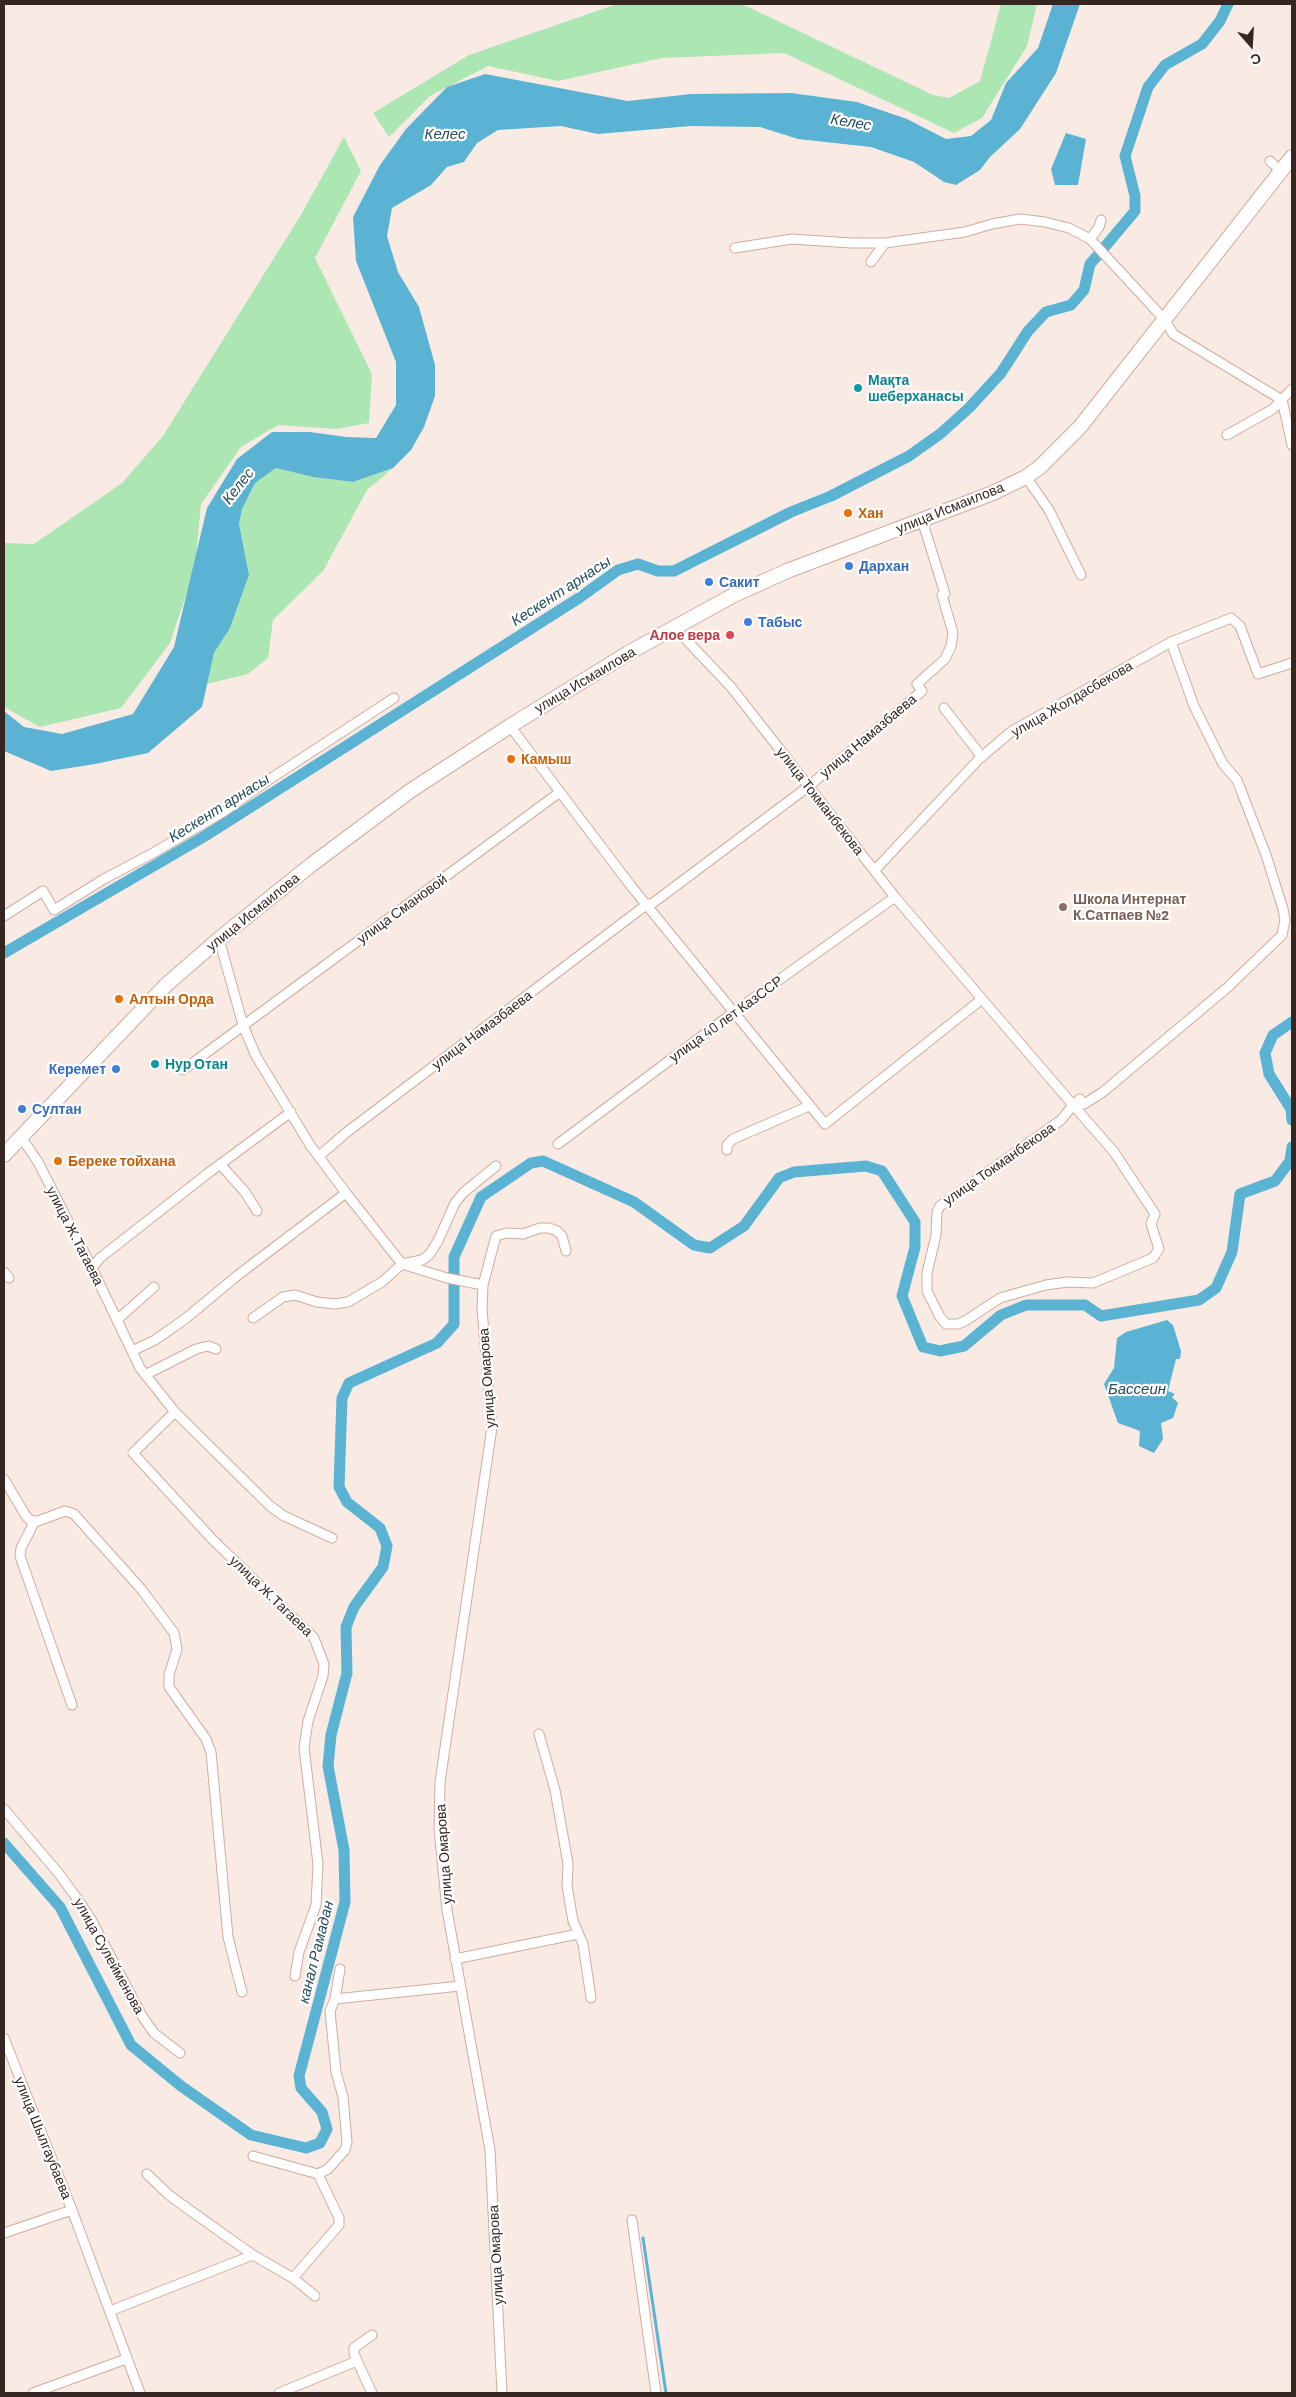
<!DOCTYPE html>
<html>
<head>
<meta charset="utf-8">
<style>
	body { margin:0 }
	#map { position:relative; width:1296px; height:2397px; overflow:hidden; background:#faeae4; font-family:Barlow,sans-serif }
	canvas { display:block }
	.frame { position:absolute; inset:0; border:5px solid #352621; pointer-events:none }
	.north { position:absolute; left:1226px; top:20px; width:50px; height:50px; -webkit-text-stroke:4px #fff; paint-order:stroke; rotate:161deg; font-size:14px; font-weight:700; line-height:20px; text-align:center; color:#352621 }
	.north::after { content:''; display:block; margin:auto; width:18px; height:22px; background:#352621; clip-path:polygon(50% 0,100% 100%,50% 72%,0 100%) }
</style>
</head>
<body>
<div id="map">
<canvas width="1296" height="2397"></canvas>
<div class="frame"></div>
<div class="north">С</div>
</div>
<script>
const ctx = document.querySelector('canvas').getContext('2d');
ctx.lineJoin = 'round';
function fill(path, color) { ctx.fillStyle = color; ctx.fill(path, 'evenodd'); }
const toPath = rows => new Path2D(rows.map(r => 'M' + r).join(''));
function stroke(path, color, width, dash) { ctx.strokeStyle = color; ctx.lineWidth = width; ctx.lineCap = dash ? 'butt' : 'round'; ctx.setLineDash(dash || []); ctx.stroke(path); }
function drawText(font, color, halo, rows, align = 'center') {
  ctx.font = font + ' Barlow,sans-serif'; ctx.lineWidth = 4.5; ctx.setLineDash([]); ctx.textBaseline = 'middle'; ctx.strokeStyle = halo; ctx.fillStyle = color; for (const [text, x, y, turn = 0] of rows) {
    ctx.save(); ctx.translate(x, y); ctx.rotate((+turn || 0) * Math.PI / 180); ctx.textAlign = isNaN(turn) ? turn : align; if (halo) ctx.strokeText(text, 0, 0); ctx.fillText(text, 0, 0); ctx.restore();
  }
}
fill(toPath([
	[617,4,742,4,933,95,949,98,980,81,1001,4,1037,4,1027,46,982,118,954,133,784,53,662,58,558,81,488,66,430,96,389,137,373,113,469,55],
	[344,137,361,171,315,258,372,374,369,423,337,429,278,425,241,447,201,504,195,568,170,643,121,708,40,727,4,707,4,543,34,544,122,483,163,436,302,213],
	[276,468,313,477,353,482,393,468,367,490,323,571,273,620,268,658,248,674,207,684,214,653,230,628,249,575,239,524,242,509,255,483]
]), '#ace6b2');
fill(toPath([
	[1053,4,1080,4,1056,73,1020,129,990,157,980,170,956,185,944,182,914,162,871,147,798,139,760,127,691,126,598,134,561,126,498,130,477,143,464,162,447,167,431,185,392,208,387,236,398,272,419,307,435,365,435,396,424,427,411,450,393,468,353,482,313,477,276,468,255,483,242,509,239,524,249,575,230,628,214,653,202,707,148,753,95,764,51,771,4,751,4,711,24,727,62,734,133,714,174,647,207,508,237,459,272,432,310,432,346,437,376,438,396,405,396,362,356,261,353,217,380,165,406,129,447,87,485,74,628,101,691,94,791,93,857,102,907,119,946,139,971,136,991,120,1006,83,1038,48],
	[1066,133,1086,139,1078,185,1055,185,1051,169],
	[1167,1320,1173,1325,1181,1351,1180,1359,1176,1359,1168,1391,1175,1394,1172,1397,1178,1403,1173,1418,1161,1423,1163,1439,1154,1453,1139,1446,1140,1431,1118,1423,1104,1384,1114,1368,1117,1338,1126,1332]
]), '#5ab3d3');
stroke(toPath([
	[643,2238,666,2393]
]), '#5ab3d3', 3);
stroke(toPath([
	[1103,249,1135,211,1135,196,1125,156,1148,87,1165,65,1202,44,1220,21,1228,4],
	[4,953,205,836,579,598,618,570,638,564,658,571,674,571,791,512,831,496,909,456,940,434,969,408,1001,373,1028,331,1046,312,1071,305,1084,290,1090,264,1098,255],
	[1292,1022,1273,1035,1265,1053,1269,1074,1291,1109,1292,1120],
	[4,1843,60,1907,131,2045,181,2086,251,2135,306,2148,320,2143,327,2129,322,2112,301,2088,299,2076,345,1902,344,1850,328,1766,331,1735,347,1673,346,1627,354,1607,383,1567,387,1546,380,1528,347,1502,339,1487,342,1398,349,1383,437,1343,454,1324,454,1257,481,1197,531,1163,543,1161,634,1202,694,1245,710,1248,744,1226,779,1178,794,1172,866,1166,882,1171,915,1222,915,1247,902,1296,923,1347,940,1351,964,1346,1001,1315,1026,1305,1085,1305,1101,1316,1199,1300,1216,1288,1232,1252,1240,1194,1275,1181,1290,1161,1292,1147]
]), '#5ab3d3', 11);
const street = toPath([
	[1270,161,1281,171],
	[1090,239,1099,227,1101,220],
	[735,248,792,239,851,243,885,243,965,232,992,224,1020,219,1045,222,1069,228,1090,239,1165,320,1173,334,1282,400,1292,445],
	[871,262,885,243],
	[1227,435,1273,409,1292,389],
	[1026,477,1049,510,1081,575],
	[675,628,731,687,895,897,982,999,1073,1105,1114,1152,1155,1214,1151,1224,1159,1249,1153,1258,1093,1283,1067,1282,1046,1285,1000,1298,965,1321,958,1324,946,1324,940,1317,927,1291,927,1273,936,1235,937,1212,940,1206,1061,1120,1073,1105,1080,1099],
	[944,708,982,757],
	[510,726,631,886,825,1124,982,999],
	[875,870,979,759,1012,731,1171,642,1231,618,1240,626,1258,674,1292,663],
	[4,916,43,891,54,910,104,879,153,853,223,812,267,781,394,698],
	[219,939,243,1025,256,1056,310,1145,346,1193,402,1264,447,1278,483,1285],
	[183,1070,560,792],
	[1073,1105,1084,1104,1103,1092,1228,987,1282,935,1285,920,1283,909,1266,855,1237,780,1223,764,1194,706,1171,642],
	[21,1137,38,1162,92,1268,140,1368,175,1412,270,1506,284,1516,332,1538],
	[558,1144,734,1012,895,897],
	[727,1150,727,1145,733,1139,809,1106],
	[319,1156,347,1132,646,905,653,903,809,786,922,691,917,684,945,659,951,646,953,633,942,595,945,594,922,520],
	[220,1164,245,1192,257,1211],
	[92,1268,100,1258,207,1174,291,1112],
	[4,1272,9,1278],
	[253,1318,283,1297,295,1295,317,1302,335,1304,348,1302,382,1282,402,1264,422,1260,429,1255,438,1241,455,1203,463,1193,496,1166],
	[117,1320,154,1287],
	[132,1351,155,1340,185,1319,238,1275,346,1193],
	[145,1375,196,1349,208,1346,216,1349],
	[175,1412,133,1453,212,1539,314,1638,324,1664,323,1676,308,1721,304,1748,318,1864,316,1905,299,1952,295,1976],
	[4,1479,26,1516,31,1521,38,1521,65,1511,74,1514,142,1590,174,1633,177,1649,169,1675,169,1687,206,1739,211,1752,228,1937,242,1992],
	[35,1521,21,1548,20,1556,72,1705],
	[539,1734,555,1790,568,1864,567,1886,573,1921,583,1944,591,1998],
	[4,1809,60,1875,81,1904,92,1921,142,2016,154,2033,180,2053],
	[455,1959,578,1934],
	[335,1999,460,1986],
	[4,2038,72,2210,140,2393],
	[253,2156,318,2174,328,2169,345,2150,347,2142,343,2097,336,2072,330,2011,335,1999,340,1969],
	[147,2174,169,2195,191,2211,253,2255,293,2278,315,2296],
	[632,2220,656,2393],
	[4,2233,72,2210],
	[293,2278,339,2225,339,2218,318,2174],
	[110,2311,253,2255],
	[33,2393,126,2359],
	[279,2393,357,2361],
	[372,2393,354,2354,354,2348,372,2335],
	[502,2393,490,2150,447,1910,439,1829,440,1782,492,1427,482,1309,483,1285,496,1236,507,1233,523,1234,540,1228,549,1228,557,1231,562,1236,566,1251]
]);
const primary = toPath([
	[4,1155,166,985,219,939,311,865,410,791,510,726,630,652,734,595,787,571,993,493,1026,477,1040,467,1080,427,1292,157]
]);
stroke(street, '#d0ab9e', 11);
stroke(primary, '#d0ab9e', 16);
stroke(street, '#fff', 9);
stroke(primary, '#fff', 14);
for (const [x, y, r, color] of [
	[858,388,5,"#0f9aa8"],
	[848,513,5,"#e8710a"],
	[849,566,5,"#3f7fe0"],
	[709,582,5,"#3f7fe0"],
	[748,622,5,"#3f7fe0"],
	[730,635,5,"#e0444e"],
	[511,759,5,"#e8710a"],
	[1063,907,5,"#8d6e63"],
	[119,999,5,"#e8710a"],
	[155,1064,5,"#0f9aa8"],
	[116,1069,5,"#3f7fe0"],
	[22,1109,5,"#3f7fe0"],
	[58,1161,5,"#e8710a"]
]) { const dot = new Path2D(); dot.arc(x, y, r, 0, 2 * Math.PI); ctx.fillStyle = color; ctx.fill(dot); stroke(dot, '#fff', 2); }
drawText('bold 14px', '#0d838f', '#fff', [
	["Мақта",868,380],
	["шеберханасы",868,396],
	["Нур Отан",165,1064]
], 'left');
drawText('14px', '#352621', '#fff', [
	["улица Исмаилова",950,508,-22],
	["улица Исмаилова",585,680,-31],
	["улица Жолдасбекова",1072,699,-30],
	["улица Намазбаева",868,736,-40],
	["улица Токманбекова",820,801,52],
	["улица Смановой",402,909,-36],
	["улица Исмаилова",253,912,-39],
	["улица 40 лет КазССР",726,1019,-36],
	["улица Намазбаева",482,1030,-37],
	["улица Токманбекова",999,1164,-35],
	["улица Ж.Тагаева",75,1236,63],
	["улица Омарова",487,1378,-94],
	["улица Ж.Тагаева",271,1596,44],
	["улица Омарова",444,1854,-94],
	["улица Сулейменова",109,1956,61],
	["улица Шылгаубаева",43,2138,68],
	["улица Омарова",496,2255,-93]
]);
drawText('bold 14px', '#c56008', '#fff', [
	["Хан",858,513],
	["Камыш",521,759],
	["Алтын Орда",129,999],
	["Береке тойхана",68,1161]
], 'left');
drawText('bold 14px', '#366cbe', '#fff', [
	["Дархан",859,566],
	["Сакит",719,582],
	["Табыс",758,622],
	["Керемет",106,1069,"right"],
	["Султан",32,1109]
], 'left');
drawText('bold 14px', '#be3a42', '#fff', [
	["Алое вера",720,635]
], 'right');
drawText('bold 14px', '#785e54', '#fff', [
	["Школа Интернат",1073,899],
	["К.Сатпаев №2",1073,915]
], 'left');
drawText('italic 15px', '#244c5a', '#fff', [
	["Келес",851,122,10],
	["Келес",445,134],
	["Келес",238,486,-52],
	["Кескент арнасы",561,591,-33],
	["Кескент арнасы",219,808,-32],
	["Бассеин",1137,1389],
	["канал Рамадан",316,1952,-76]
]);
</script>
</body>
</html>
